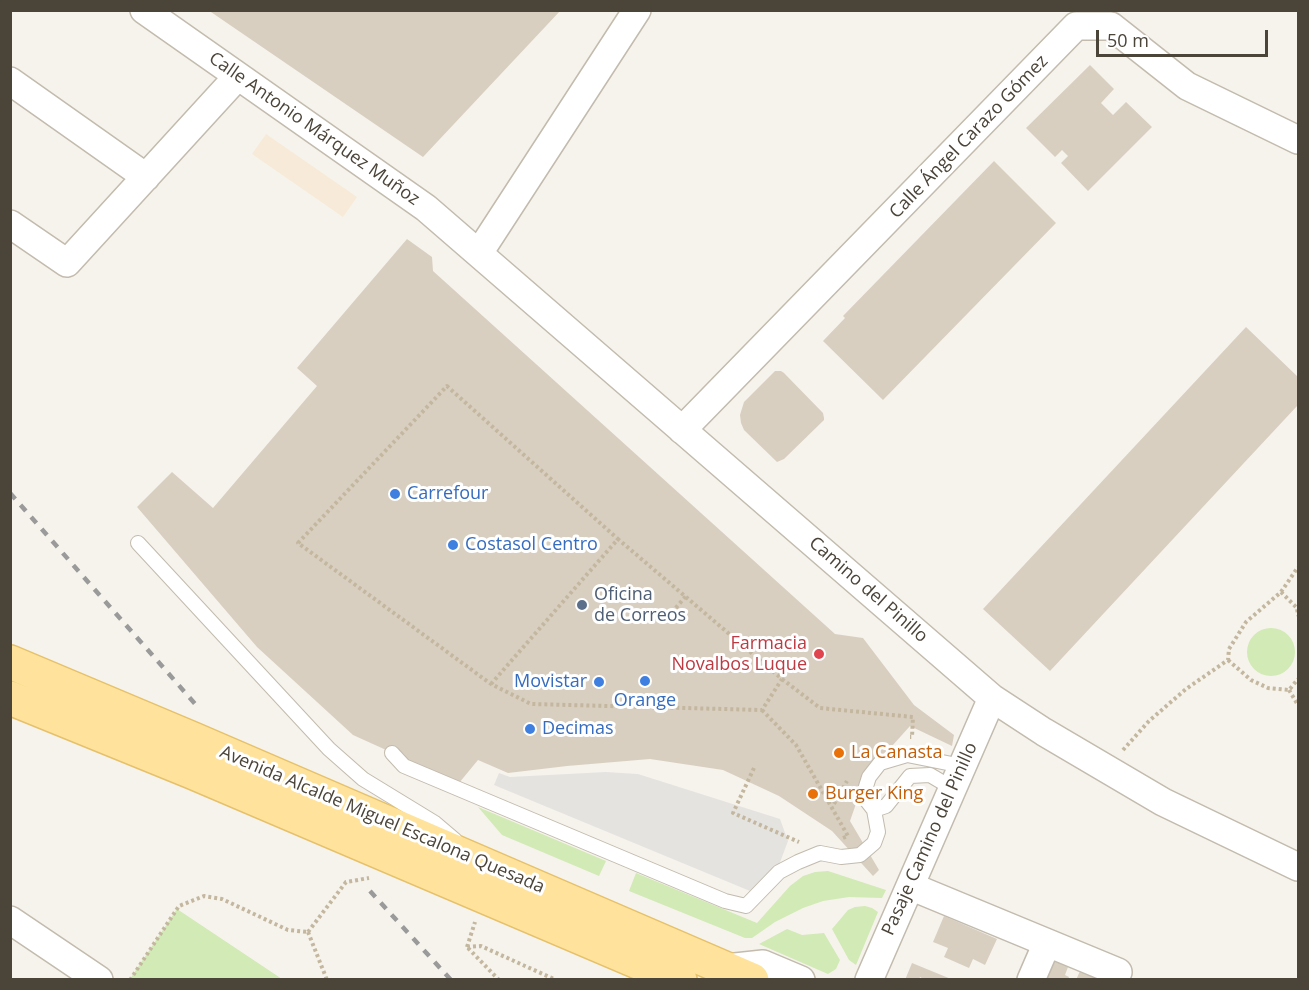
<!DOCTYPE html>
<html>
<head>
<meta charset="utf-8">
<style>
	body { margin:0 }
	#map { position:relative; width:1309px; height:990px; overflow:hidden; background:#f6f3ec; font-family:"Open Sans",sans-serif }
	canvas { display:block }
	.frame { position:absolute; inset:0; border:12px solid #4b4439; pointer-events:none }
	.scale { position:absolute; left:1096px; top:30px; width:172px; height:27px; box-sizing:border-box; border:3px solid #4b4439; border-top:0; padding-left:8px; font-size:18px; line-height:21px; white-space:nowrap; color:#4b4439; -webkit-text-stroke:4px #fff; paint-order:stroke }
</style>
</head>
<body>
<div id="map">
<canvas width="1309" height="990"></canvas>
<div class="frame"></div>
<div class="scale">50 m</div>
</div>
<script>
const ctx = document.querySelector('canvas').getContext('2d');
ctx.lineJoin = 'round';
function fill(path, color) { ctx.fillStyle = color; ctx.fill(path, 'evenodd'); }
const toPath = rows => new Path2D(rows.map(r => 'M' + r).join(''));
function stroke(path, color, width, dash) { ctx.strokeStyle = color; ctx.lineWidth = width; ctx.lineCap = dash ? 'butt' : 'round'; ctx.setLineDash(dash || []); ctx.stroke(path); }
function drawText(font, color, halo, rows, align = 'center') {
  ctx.font = font + ' "Open Sans",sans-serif'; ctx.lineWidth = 6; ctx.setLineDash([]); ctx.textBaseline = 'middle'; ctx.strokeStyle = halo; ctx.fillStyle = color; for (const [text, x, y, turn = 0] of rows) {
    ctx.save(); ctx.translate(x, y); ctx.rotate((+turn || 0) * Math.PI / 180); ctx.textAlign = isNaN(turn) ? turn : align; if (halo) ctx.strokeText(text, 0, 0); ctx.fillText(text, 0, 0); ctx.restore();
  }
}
fill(toPath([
	[266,134,357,197,343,217,252,154]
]), '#f7ead8');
fill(toPath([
	'1247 652a24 24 0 1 1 48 0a24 24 0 1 1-48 0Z',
	[478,807,606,861,599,876,502,835],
	[828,871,886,890,882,898,849,897,823,901,803,908,775,922,752,938,745,938,629,891,636,873,757,923,790,886,803,876,815,872],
	[865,906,872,908,878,912,856,965,849,960,832,929,848,910,855,907],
	[177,909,282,979,130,979],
	[787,929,802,935,824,933,840,960,836,969,828,974,759,944]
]), '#d2eab5');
fill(toPath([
	[606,772,638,774,780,819,788,841,779,865,750,891,494,785,499,773,510,777]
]), '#e5e3e0');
fill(toPath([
	[208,10,561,10,423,157],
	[1090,65,1114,89,1101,103,1113,115,1126,102,1152,127,1088,191,1061,163,1068,156,1062,150,1055,157,1026,128],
	[994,161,1056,223,883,400,823,341,845,318,843,316],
	[407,239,432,257,433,271,835,634,863,638,914,705,954,735,952,746,910,726,866,775,850,821,879,870,873,876,832,831,779,796,723,770,650,759,567,766,508,773,478,760,459,783,353,735,257,647,137,507,172,472,213,508,317,386,297,368],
	[1246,327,1298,377,1298,405,1050,671,983,609],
	[775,371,781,371,784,373,823,413,824,418,824,420,784,459,777,462,744,430,741,423,740,415,744,402],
	[944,916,997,939,985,965,973,959,969,968,944,957,948,948,933,942],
	[1052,960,1068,967,1065,975,1069,977,1068,980,1044,980],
	[912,963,951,979,951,980,925,980,920,977,919,980,905,980],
	[1080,971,1099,979,1099,980,1076,980]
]), '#d8cfc1');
const service = toPath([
	[138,543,329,749,363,779,435,823,455,840],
	[392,753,404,766,725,901,746,906,779,872,798,862,820,853,841,857,860,855,874,843,878,832,874,810,863,796,869,777,880,763,907,755,962,766],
	[874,810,886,806,910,776,930,775,952,788]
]);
const minor = toPath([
	[144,10,426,208,992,698,1044,732,1163,802,1298,867],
	[10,81,146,177],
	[10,224,67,263,238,76],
	[479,253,637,10],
	[682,430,1076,26,1111,26,1187,86,1298,140],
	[910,886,1118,972],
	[10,920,99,980],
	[726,968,763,964,801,980],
	[869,980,992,698],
	[1031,980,1047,943]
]);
const primary = toPath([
	[10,662,193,739,752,980],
	[10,698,192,772,680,980]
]);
stroke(service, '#c2bbae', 16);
stroke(minor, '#c2bbae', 30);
stroke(primary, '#e6c16a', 36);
stroke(toPath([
	[1281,592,1297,608,1298,616],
	[668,617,686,596],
	[1228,660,1251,680,1268,688,1289,690,1298,679],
	[782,679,820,708,913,717,912,737,910,737],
	[491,684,618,539,782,679,762,710,531,704,491,684,298,543,447,386,618,539],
	[1289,690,1298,705],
	[762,710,796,745,848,836,843,838],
	[1123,750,1149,721,1186,689,1228,660,1229,649,1246,622,1281,592,1298,567],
	[754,768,733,813,799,842],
	[834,804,847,781],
	[308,932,346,882,369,878],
	[308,932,327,980],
	[467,947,481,946,556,980],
	[467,947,475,922],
	[468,948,499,980],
	[130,980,177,909,179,906,204,896,222,899,288,930,308,932]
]), '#c4b79f', 4, [3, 3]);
stroke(service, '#fff', 14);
stroke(minor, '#fff', 27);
stroke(primary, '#ffe39c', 33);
stroke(toPath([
	[10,493,197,706],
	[370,891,451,980]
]), '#9a9a9a', 4.5, [8, 8]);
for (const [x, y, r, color] of [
	[395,494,6,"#3f7fe0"],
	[453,545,6,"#3f7fe0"],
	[582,605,6,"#5c6f8a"],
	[819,654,6,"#e0444e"],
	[645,681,6,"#3f7fe0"],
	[599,682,6,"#3f7fe0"],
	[530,729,6,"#3f7fe0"],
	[839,753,6,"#e8710a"],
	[813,794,6,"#e8710a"]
]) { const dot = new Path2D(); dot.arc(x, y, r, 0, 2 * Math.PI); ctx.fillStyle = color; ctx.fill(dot); stroke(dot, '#fff', 2); }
drawText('18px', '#4b4439', '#fff', [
	["Calle Antonio Márquez Muñoz",314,129,35],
	["Calle Ángel Carazo Gómez",969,137,-46],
	["Camino del Pinillo",868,590,41],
	["Avenida Alcalde Miguel Escalona Quesada",382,820,23],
	["Pasaje Camino del Pinillo",930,839,-66]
]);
drawText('18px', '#366cbe', '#fff', [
	["Carrefour",407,494],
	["Costasol Centro",465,545],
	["Movistar",587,682,"right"],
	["Orange",645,701,"center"],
	["Decimas",542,729]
], 'left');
drawText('18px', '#4e5e75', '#fff', [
	["Oficina",594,595],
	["de Correos",594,616]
], 'left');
drawText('18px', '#be3a42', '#fff', [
	["Farmacia",807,644],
	["Novalbos Luque",807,665]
], 'right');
drawText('18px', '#c56008', '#fff', [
	["La Canasta",851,753],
	["Burger King",825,794]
], 'left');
</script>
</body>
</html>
